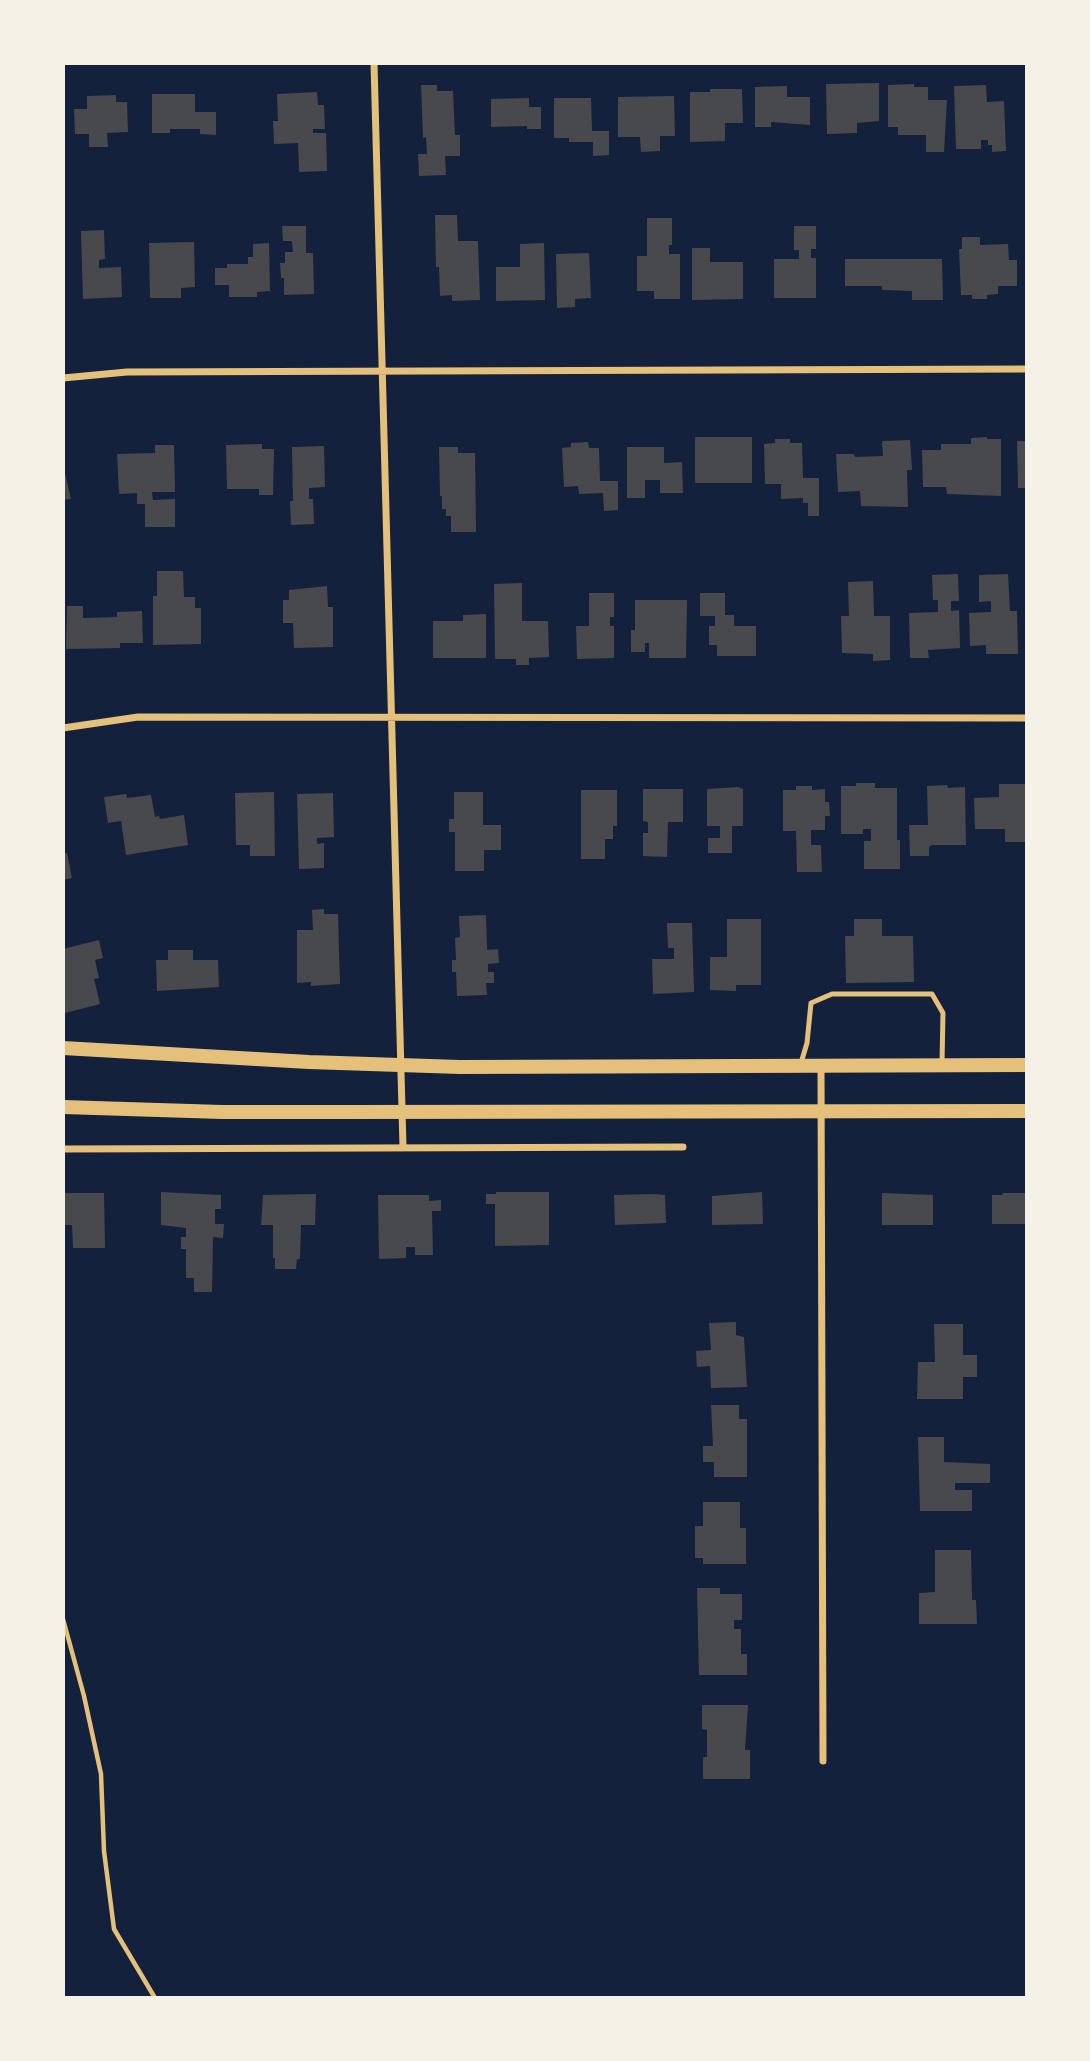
<!DOCTYPE html>
<html>
<head>
<meta charset="utf-8">
<style>
	body { margin:0 }
	#map { position:relative; width:1090px; height:2061px; overflow:hidden; background:#14213d; font-family:"Public Sans",sans-serif }
	canvas { display:block }
	.frame { position:absolute; inset:0; border:65px solid #f6f1e7; pointer-events:none }
</style>
</head>
<body>
<div id="map">
<canvas width="1090" height="2061"></canvas>
<div class="frame"></div>
</div>
<script>
const ctx = document.querySelector('canvas').getContext('2d');
ctx.lineJoin = 'round';
function fill(path, color) { ctx.fillStyle = color; ctx.fill(path, 'evenodd'); }
const toPath = rows => new Path2D(rows.map(r => 'M' + r).join(''));
function stroke(path, color, width, dash) { ctx.strokeStyle = color; ctx.lineWidth = width; ctx.lineCap = dash ? 'butt' : 'round'; ctx.setLineDash(dash || []); ctx.stroke(path); }
fill(toPath([
	[879,83,879,121,857,123,857,133,827,134,826,84],
	[914,84,914,87,928,87,928,100,947,100,944,152,926,152,926,135,898,135,898,127,888,127,888,85],
	[421,85,437,85,437,91,453,91,455,135,460,135,460,156,445,156,446,175,419,176,418,154,427,154,426,137,423,138],
	[986,85,987,102,1004,101,1006,151,992,152,992,145,988,145,988,140,981,140,981,149,956,149,954,86],
	[787,86,787,97,810,97,810,125,771,122,771,127,755,127,755,87],
	[710,89,742,89,743,123,725,123,725,141,690,142,690,92,710,92],
	[317,92,318,105,324,105,325,129,313,129,313,133,326,133,327,171,299,172,298,143,274,144,273,121,278,121,277,94],
	[152,94,195,94,195,112,216,112,216,135,200,134,200,129,170,129,170,133,152,133],
	[116,95,116,102,127,102,128,132,107,133,108,147,89,147,89,134,75,134,74,109,87,109,87,96],
	[674,96,675,136,660,136,660,151,641,152,640,137,618,137,618,97],
	[529,98,529,107,541,107,541,129,527,129,527,126,491,127,491,99],
	[554,98,591,98,592,131,609,131,609,155,593,156,593,142,569,142,569,138,554,138],
	[435,215,457,215,458,241,478,241,480,300,452,301,452,295,440,296,439,267,436,267],
	[647,218,672,218,672,245,669,245,669,254,680,254,680,299,654,299,654,291,637,291,637,256,647,256],
	[282,226,306,226,306,253,313,253,314,294,284,295,284,278,281,278,280,263,285,263,285,252,293,252,292,241,283,241],
	[794,226,816,226,816,249,811,249,811,258,816,258,816,298,774,298,774,259,799,259,799,250,794,250],
	[104,230,105,259,99,260,99,268,121,267,122,297,83,299,81,231],
	[962,237,980,237,980,245,1008,244,1009,260,1017,260,1017,286,998,286,998,294,987,295,987,299,972,299,972,295,961,295,959,249,962,249],
	[194,242,195,287,181,288,181,298,150,298,149,243],
	[269,243,270,291,257,292,257,297,229,297,229,285,215,285,215,268,227,268,227,264,248,264,248,257,253,257,253,244],
	[544,243,545,300,496,301,496,267,520,267,520,244],
	[692,248,710,248,710,262,743,262,743,299,692,300],
	[589,253,591,298,575,299,575,307,557,308,556,254],
	[845,259,942,259,943,300,912,300,912,291,882,290,882,286,845,286],
	[695,437,752,437,752,483,695,483],
	[987,437,987,439,1001,439,1001,496,947,494,946,487,923,487,922,450,941,450,941,444,971,444,971,438],
	[775,439,790,439,790,443,802,443,803,478,819,478,819,516,808,516,808,503,803,503,803,498,781,499,781,484,765,484,764,444,775,443],
	[910,440,912,470,907,470,908,507,861,506,860,491,838,492,836,454,854,454,855,457,883,456,882,441],
	[1017,441,1027,441,1027,488,1018,488],
	[588,442,589,448,599,448,600,481,618,481,618,510,604,511,603,493,579,494,578,486,564,487,562,448,571,447,571,443],
	[262,444,262,449,274,449,273,495,259,495,259,489,227,489,226,445],
	[155,445,174,445,175,492,152,492,153,500,175,499,175,527,145,527,145,504,137,504,137,493,119,494,117,454,155,453],
	[324,446,325,487,309,488,309,499,313,499,314,524,291,525,290,501,293,501,292,447],
	[439,447,458,447,458,453,475,453,476,532,451,532,451,516,446,516,446,509,442,509,442,496,440,496],
	[627,447,664,447,664,463,682,462,683,493,660,493,660,480,645,480,645,498,627,498],
	[63,465,71,499,63,500],
	[157,571,183,571,184,597,195,597,195,608,201,608,201,644,153,645,153,596,157,596],
	[958,574,959,601,951,601,951,611,959,610,960,648,928,650,929,658,910,658,909,613,938,612,938,600,933,600,932,575],
	[1008,574,1010,611,1017,611,1018,654,986,654,986,645,970,646,969,613,991,612,991,601,979,602,979,575],
	[873,581,874,616,890,616,890,660,873,661,873,654,842,653,841,616,849,616,848,582],
	[522,583,522,621,548,621,549,657,529,658,529,665,516,665,516,659,495,659,494,584],
	[327,586,328,607,333,607,333,647,294,648,293,623,283,623,283,600,289,600,289,590],
	[589,593,614,593,614,617,610,617,610,626,614,626,614,658,577,659,576,626,589,626],
	[700,593,725,593,725,615,734,615,734,626,756,626,756,656,717,656,717,645,709,645,709,626,715,626,715,616,700,616],
	[635,600,687,600,686,658,649,658,649,643,645,643,645,652,631,652,631,630,635,630],
	[67,606,83,606,83,618,117,617,117,612,142,611,143,643,120,643,120,648,66,649],
	[486,614,486,658,433,658,433,621,463,621,463,615],
	[856,783,875,783,875,788,897,788,897,840,900,840,900,869,864,869,864,841,871,841,871,829,863,829,863,834,841,834,841,786,856,786],
	[999,784,1027,784,1027,842,1005,842,1005,829,975,829,974,798,999,797],
	[947,785,948,788,965,787,966,845,932,845,929,847,929,856,910,856,909,825,928,825,927,786],
	[796,786,812,786,812,790,825,789,825,802,829,802,830,816,825,816,825,830,811,830,811,845,821,845,822,872,797,872,796,831,783,831,783,790,796,790],
	[738,787,743,789,743,826,732,826,732,853,708,853,708,838,720,838,720,826,707,826,707,789],
	[643,789,683,789,683,822,668,822,667,857,643,856,643,833,648,833,648,822,643,821],
	[581,790,617,790,617,826,613,826,613,839,605,839,605,859,581,859],
	[274,792,275,856,250,856,250,845,236,845,235,793],
	[454,792,483,792,483,825,501,825,501,850,484,850,484,871,455,871,455,832,449,832,449,819,454,819],
	[333,793,334,837,317,838,317,844,324,843,324,868,299,869,297,794],
	[126,794,127,798,151,795,155,817,159,816,160,819,184,815,188,845,126,855,121,821,108,823,104,797],
	[67,853,72,878,63,880,63,854],
	[324,909,324,914,338,914,340,984,311,986,311,982,297,983,297,930,313,930,312,910],
	[486,915,487,950,498,949,499,963,488,964,488,972,494,972,494,983,486,983,487,995,457,996,456,972,452,972,452,960,456,960,455,938,460,937,459,916],
	[727,919,761,919,761,985,736,985,736,991,710,990,710,957,727,957],
	[854,919,882,919,882,936,913,936,914,982,846,983,845,936,854,936],
	[667,923,692,923,694,992,653,994,652,959,674,959,674,948,668,948],
	[99,940,103,958,95,960,99,978,94,979,100,1004,65,1013,63,1004,63,949],
	[168,950,193,950,193,960,218,960,219,987,157,991,156,960,168,960],
	[161,1192,221,1195,221,1209,215,1209,215,1224,224,1224,223,1238,213,1237,212,1292,194,1292,194,1278,186,1278,186,1249,181,1249,181,1237,186,1237,186,1228,161,1225],
	[496,1192,549,1192,549,1245,495,1246,495,1204,486,1204,486,1194,496,1194],
	[762,1192,763,1224,712,1225,712,1196],
	[63,1193,104,1193,105,1248,73,1248,72,1225,63,1225],
	[882,1193,933,1195,933,1225,882,1225],
	[1003,1193,1027,1193,1027,1224,992,1224,992,1195,1002,1195],
	[316,1194,315,1225,301,1225,300,1259,297,1259,296,1269,275,1269,275,1258,273,1258,273,1225,261,1225,263,1195],
	[656,1194,665,1195,666,1223,615,1225,614,1195],
	[378,1195,429,1195,429,1201,441,1200,441,1211,432,1211,433,1255,415,1255,415,1247,406,1247,406,1258,379,1259],
	[736,1322,736,1335,744,1337,747,1387,711,1388,710,1366,697,1367,696,1351,711,1350,709,1323],
	[934,1324,963,1324,963,1355,977,1355,977,1377,963,1377,963,1399,917,1399,918,1362,935,1362],
	[711,1405,739,1405,739,1419,747,1419,747,1477,714,1477,714,1462,703,1462,703,1446,713,1446],
	[918,1437,944,1437,944,1462,990,1464,990,1483,955,1483,955,1490,972,1490,972,1511,920,1511],
	[703,1502,740,1502,740,1528,746,1528,746,1564,703,1564,703,1558,695,1558,695,1526,703,1526],
	[935,1550,971,1550,972,1600,976,1600,977,1624,919,1624,919,1593,935,1592],
	[697,1588,720,1588,720,1594,742,1594,742,1620,734,1620,734,1629,741,1629,741,1654,747,1654,747,1675,699,1675],
	[702,1705,748,1705,745,1750,750,1750,750,1779,703,1779,703,1757,707,1757,707,1730,702,1729]
]), '#48494c');
stroke(toPath([
	[63,1619,84,1696,101,1774,104,1851,114,1929,155,1998]
]), '#e5c07b', 4.5);
stroke(toPath([
	[801,1063,807,1043,811,1003,832,994,932,994,943,1013,942,1063]
]), '#e5c07b', 5);
stroke(toPath([
	[374,63,403,1147],
	[63,378,127,372,1027,369],
	[63,728,138,717,1027,718],
	[821,1066,823,1761],
	[63,1149,683,1147]
]), '#e5c07b', 7);
stroke(toPath([
	[63,1048,309,1062,460,1067,1027,1065],
	[63,1107,222,1112,351,1112,1027,1111]
]), '#e5c07b', 14);
</script>
</body>
</html>
